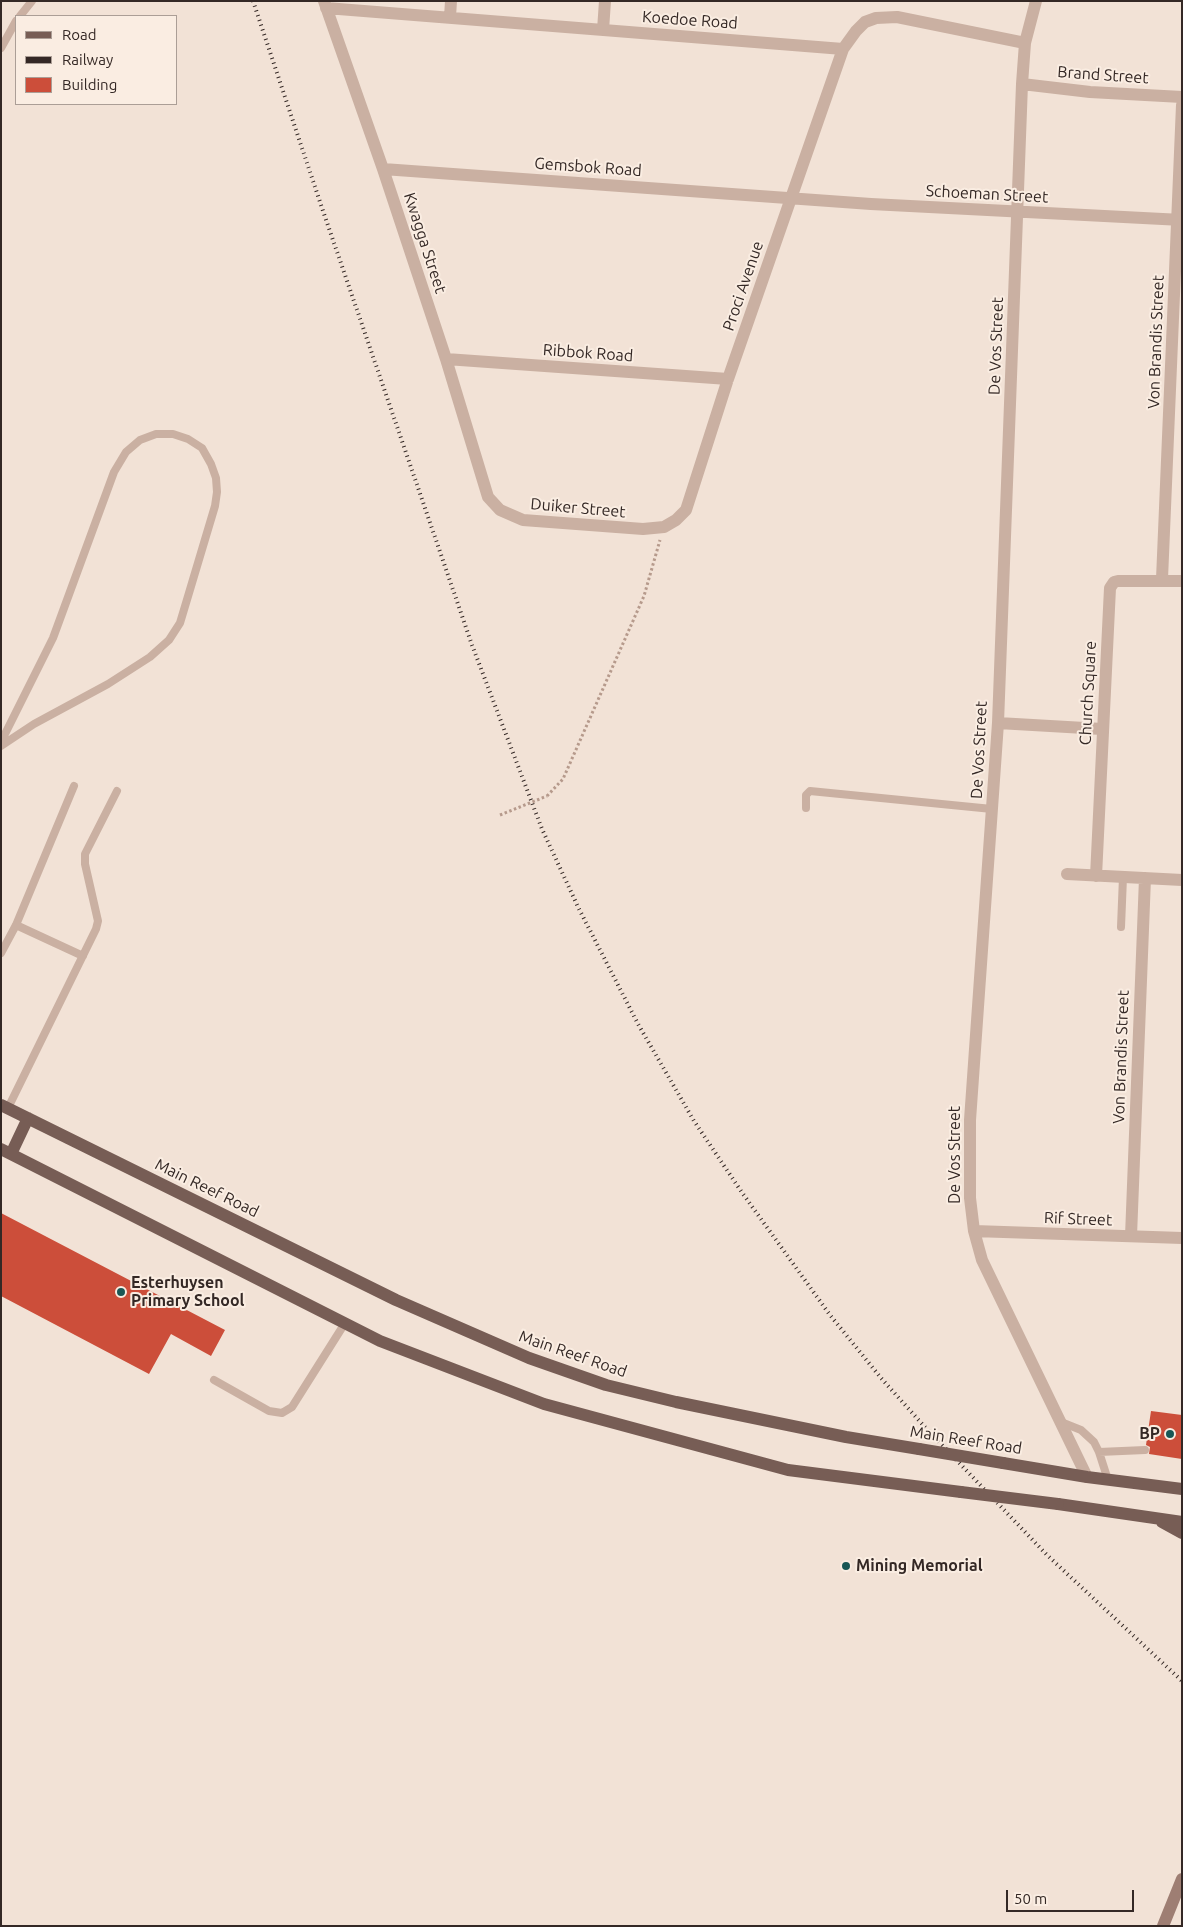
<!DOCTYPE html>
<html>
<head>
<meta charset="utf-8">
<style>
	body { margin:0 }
	#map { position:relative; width:1183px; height:1927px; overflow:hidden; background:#f2e2d6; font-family:Ubuntu,sans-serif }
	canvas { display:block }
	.frame { position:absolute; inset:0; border:2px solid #342825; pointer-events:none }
	.legend { position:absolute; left:15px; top:15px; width:162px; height:90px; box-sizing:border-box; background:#faede2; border:1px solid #ab9e96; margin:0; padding:6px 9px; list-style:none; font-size:15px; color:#342825 }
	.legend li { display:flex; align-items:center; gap:10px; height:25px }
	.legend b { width:25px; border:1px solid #ab9e96 }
	.scale { position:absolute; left:1006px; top:1890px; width:128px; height:22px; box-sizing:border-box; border:2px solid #342825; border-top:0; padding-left:6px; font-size:15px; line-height:18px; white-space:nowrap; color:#342825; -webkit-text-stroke:4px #faede2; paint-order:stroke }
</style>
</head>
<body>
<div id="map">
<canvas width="1183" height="1927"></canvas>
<div class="frame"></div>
<ul class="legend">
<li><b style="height:6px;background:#775d55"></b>Road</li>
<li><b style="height:6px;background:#342825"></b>Railway</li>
<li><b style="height:14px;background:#cc4e3a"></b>Building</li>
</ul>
<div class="scale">50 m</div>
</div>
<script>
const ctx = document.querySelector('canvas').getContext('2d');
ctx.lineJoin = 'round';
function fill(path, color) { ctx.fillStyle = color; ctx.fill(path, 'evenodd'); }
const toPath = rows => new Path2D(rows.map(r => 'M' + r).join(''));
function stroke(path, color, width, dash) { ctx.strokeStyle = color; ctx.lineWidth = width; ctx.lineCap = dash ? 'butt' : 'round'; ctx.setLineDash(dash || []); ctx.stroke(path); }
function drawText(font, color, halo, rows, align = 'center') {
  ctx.font = font + ' Ubuntu,sans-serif'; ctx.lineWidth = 4; ctx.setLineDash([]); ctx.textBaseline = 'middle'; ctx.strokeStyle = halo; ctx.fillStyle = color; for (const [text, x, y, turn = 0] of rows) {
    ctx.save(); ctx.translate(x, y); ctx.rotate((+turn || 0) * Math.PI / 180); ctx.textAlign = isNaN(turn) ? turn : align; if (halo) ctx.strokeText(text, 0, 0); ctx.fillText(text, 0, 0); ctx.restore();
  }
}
fill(toPath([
	[1,1213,225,1330,211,1356,171,1334,149,1374,1,1296],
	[1151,1411,1182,1415,1182,1459,1149,1454,1150,1447,1146,1445]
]), '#cc4e3a');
stroke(toPath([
	[547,796,563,779,644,596,660,540]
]), '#b69a8c', 3, [2.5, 2.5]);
stroke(toPath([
	[20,16,32,1],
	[1,48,16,21],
	[1,742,53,638,114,472,126,452,140,440,156,434,173,434,188,439,202,448,211,464,216,478,217,492,215,506,180,623,169,640,150,657,108,684,34,724,1,746],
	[806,808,806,795,810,791,992,809],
	[16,925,83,956],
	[1121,927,1123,877],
	[1,953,16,925,74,786],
	[8,1108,96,929,98,921,85,864,85,854,117,791],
	[214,1380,269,1411,282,1413,292,1407,345,1323],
	[1061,1422,1081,1430,1094,1442,1099,1452,1108,1480],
	[1099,1452,1145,1450]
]), '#cab0a2', 8);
stroke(toPath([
	[324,1,383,169,446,359,488,497,500,510,523,520,643,529,664,527,676,520,686,510,728,379,843,49,856,31,865,22,876,18,897,17,1025,43],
	[1036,1,1025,43,1022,84,998,723,970,1120,970,1198,974,1231,982,1260,1087,1477],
	[326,8,843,49],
	[450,17,451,1],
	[603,30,605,1],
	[1022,84,1090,92,1182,97],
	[383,169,871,204,1182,220],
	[446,359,728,379],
	[1162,579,1182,105],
	[998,723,1102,729],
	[1067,874,1182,880],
	[1096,876,1110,588,1114,582,1118,581,1182,581],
	[974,1231,1182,1238],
	[1131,1236,1145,878]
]), '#cab0a2', 12);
stroke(toPath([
	[1163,1926,1182,1879]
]), '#9e7e73', 12);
stroke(toPath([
	[1,1105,396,1300,529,1358,606,1385,676,1402,846,1437,919,1449],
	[1,1149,380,1341,544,1404,788,1470,961,1492],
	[11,1154,28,1118],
	[1003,1463,1087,1477,1182,1489],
	[1058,1504,1182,1522],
	[1162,1522,1182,1533]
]), '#775d55', 12);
stroke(toPath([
	[253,1,322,208,472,645,542,829,579,909,638,1024,694,1121,743,1194,830,1315,881,1378,924,1426,1047,1555,1182,1681]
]), '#342825', 4, [1, 4]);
stroke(toPath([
	[500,815,547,796]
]), '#b69a8c', 3, [2.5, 2.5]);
stroke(toPath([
	[919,1449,1003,1463],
	[961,1492,1058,1504]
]), '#775d55', 12);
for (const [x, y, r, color] of [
	[121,1292,5,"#195755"],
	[1170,1434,5,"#195755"],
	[846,1566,5,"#195755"]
]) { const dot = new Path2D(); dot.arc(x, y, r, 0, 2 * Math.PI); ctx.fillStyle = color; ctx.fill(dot); stroke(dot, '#faede2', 2); }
drawText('16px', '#342825', '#faede2', [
	["Koedoe Road",690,20,4],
	["Brand Street",1103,75,4],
	["Gemsbok Road",588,167,4],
	["Schoeman Street",987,194,3],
	["Kwagga Street",425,243,72],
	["Proci Avenue",743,286,-71],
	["Von Brandis Street",1156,342,-88],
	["De Vos Street",996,346,-88],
	["Ribbok Road",588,353,4],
	["Duiker Street",578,508,5],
	["Church Square",1088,693,-87],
	["De Vos Street",979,750,-87],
	["Von Brandis Street",1121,1057,-88],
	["De Vos Street",955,1155,-90],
	["Main Reef Road",207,1188,26],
	["Rif Street",1078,1219,2],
	["Main Reef Road",573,1354,19],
	["Main Reef Road",966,1440,9]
]);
drawText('bold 16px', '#342825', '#faede2', [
	["Esterhuysen",131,1283],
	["Primary School",131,1301],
	["BP",1160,1434,"right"],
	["Mining Memorial",856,1566]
], 'left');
</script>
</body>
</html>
